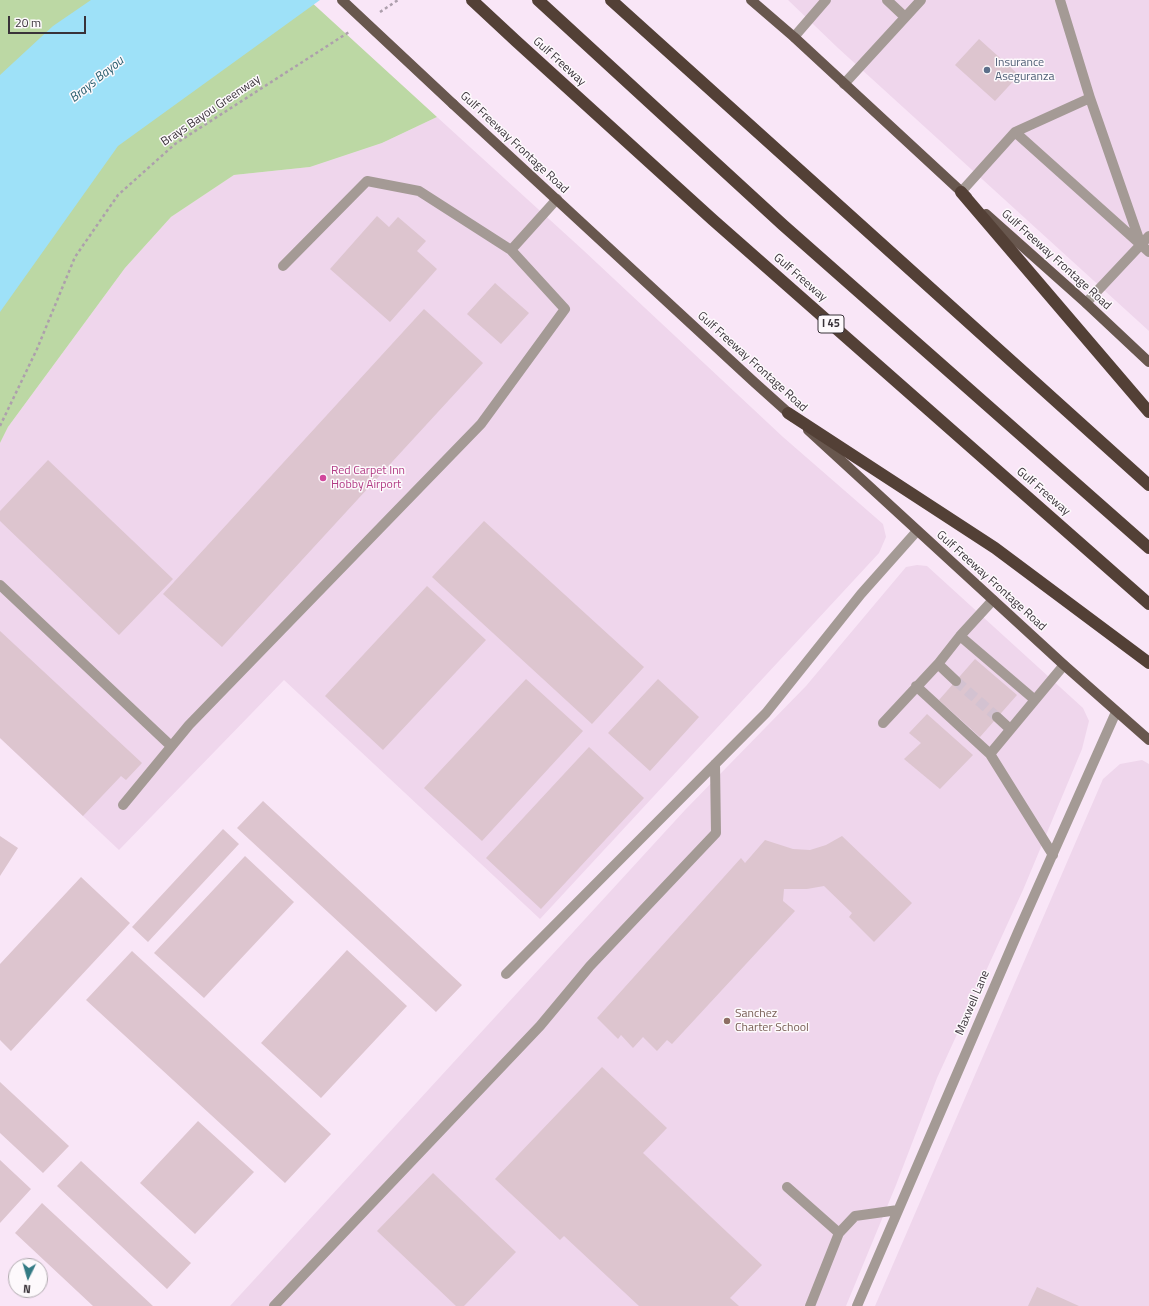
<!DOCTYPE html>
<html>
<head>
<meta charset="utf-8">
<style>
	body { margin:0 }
	#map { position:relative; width:1149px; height:1306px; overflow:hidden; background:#f9e6f7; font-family:"Titillium Web",sans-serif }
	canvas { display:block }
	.north { position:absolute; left:8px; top:1258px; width:40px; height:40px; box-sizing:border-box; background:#fdf9fc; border:1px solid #afa9ae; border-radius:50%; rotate:185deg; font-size:11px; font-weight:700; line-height:16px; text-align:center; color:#393239 }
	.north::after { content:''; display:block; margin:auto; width:14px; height:18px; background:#337a84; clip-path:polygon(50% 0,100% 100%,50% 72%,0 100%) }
	.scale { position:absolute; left:8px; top:16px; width:78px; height:18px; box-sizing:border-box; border:2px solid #393239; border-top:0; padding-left:5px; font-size:12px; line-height:14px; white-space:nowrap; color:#393239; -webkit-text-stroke:3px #fdf9fc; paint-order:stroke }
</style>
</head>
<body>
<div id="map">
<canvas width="1149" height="1306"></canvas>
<div class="north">N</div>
<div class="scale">20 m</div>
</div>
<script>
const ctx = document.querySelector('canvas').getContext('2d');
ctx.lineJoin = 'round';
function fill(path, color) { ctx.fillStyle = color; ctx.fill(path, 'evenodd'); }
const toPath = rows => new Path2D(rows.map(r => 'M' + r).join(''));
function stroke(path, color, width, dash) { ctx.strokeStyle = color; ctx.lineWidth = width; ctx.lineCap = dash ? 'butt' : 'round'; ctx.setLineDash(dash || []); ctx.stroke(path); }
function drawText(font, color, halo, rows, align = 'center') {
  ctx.font = font + ' "Titillium Web",sans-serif'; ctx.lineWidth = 3; ctx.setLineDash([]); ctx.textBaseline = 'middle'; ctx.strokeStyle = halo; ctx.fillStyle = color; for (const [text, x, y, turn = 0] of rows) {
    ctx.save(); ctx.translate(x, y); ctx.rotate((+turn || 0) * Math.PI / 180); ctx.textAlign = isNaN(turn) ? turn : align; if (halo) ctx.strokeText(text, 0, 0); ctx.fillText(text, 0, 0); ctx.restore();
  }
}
fill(toPath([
	[788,0,1149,0,1149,331,838,48],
	[437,117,583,250,783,437,883,524,886,537,879,553,540,919,284,680,119,850,0,738,0,443,8,427,125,268,171,217,234,175,310,167,382,143],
	[917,565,927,566,1083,708,1089,721,1082,749,1023,890,937,1078,896,1185,846,1306,230,1306,685,810,806,686,906,567],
	[1142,760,1149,764,1149,1306,875,1306,1103,779,1120,764]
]), '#efd6ec');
fill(toPath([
	[0,0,309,0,437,117,382,143,310,167,234,175,171,217,125,268,8,427,0,443]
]), '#bcd8a4');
fill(toPath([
	[91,0,320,0,118,146,0,312,0,75,53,26]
]), '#9ee1f8');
fill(toPath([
	[979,39,1019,75,995,101,955,65],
	[377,216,389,227,398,217,426,241,417,251,437,269,390,322,330,269],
	[495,283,529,313,501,344,467,314],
	[424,309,483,363,222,647,163,594],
	[48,460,173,579,119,635,0,521,0,511],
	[484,521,644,667,592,724,432,577],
	[427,586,486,640,383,750,325,696],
	[0,631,142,763,126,780,121,776,83,816,0,738],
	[975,659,1017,695,980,737,939,700],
	[526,679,583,731,482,841,424,788],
	[658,679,699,717,650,771,608,733],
	[927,714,973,755,940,789,904,759,921,743,909,733],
	[589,747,644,798,541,909,486,858],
	[263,801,462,985,436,1012,237,828],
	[223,829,239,844,148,942,132,927],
	[0,836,18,848,0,876],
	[842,836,912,903,874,942,849,917,852,913,824,886,807,889,784,889,783,901,795,911,672,1044,667,1040,657,1051,643,1037,633,1048,621,1035,618,1039,597,1018,741,858,745,863,765,840,793,849,810,850,826,845],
	[245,856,294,902,204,998,154,953],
	[81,877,130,923,11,1051,0,1040,0,964],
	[347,950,407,1006,321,1098,261,1043],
	[132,951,331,1134,285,1183,86,1000],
	[602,1067,667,1128,643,1153,762,1265,730,1298,739,1306,639,1306,564,1236,560,1240,495,1179],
	[0,1082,69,1146,43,1173,0,1133],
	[198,1121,254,1172,195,1234,140,1183],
	[0,1160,31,1189,0,1223],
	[81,1161,191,1263,167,1289,57,1186],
	[433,1173,516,1252,464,1306,456,1306,377,1231],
	[42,1203,153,1306,93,1306,15,1233],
	[1037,1287,1079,1306,1028,1306]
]), '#ddc5cf');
stroke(toPath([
	[956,681,997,717]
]), '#d3c2d1', 10, [10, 5]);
stroke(toPath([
	[380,12,398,0],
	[0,426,37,349,75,257,118,195,175,144,349,32]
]), '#ad9fac', 2.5, [3, 3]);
stroke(toPath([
	[887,0,905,17],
	[1060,0,1090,98],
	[794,37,826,0],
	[844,84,921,0],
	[1015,132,1090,98,1140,242],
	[961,192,1015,132,1149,252],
	[283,266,367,181,419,191,511,250],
	[1086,303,1149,236],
	[0,585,171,746],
	[960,636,1035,700],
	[938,664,956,681],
	[916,686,990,754,1064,665],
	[997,717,1010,729],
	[883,723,938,664,960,636,993,600],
	[990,754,1053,855],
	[123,805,189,725,481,424,565,309,511,250,557,199],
	[506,974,766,713,861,594,917,531],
	[787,1187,839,1233,855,1216,898,1210],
	[274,1306,540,1026,590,966,716,833,715,764],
	[810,1306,839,1233],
	[857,1306,1018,932,1116,712]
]), '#a49a95', 10);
stroke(toPath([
	[751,0,794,37,967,197],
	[453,104,754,382,793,417],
	[986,214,1086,303,1149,362],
	[808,430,1064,665,1149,740]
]), '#68574e', 10);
stroke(toPath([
	[472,0,516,41,713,220,1149,604],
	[538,0,783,225,1149,548],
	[611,0,1149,485],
	[961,192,1149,412],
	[788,413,995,548,1149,663]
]), '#534036', 12);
stroke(toPath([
	[342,0,453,104]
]), '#68574e', 10);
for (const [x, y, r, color] of [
	[987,70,4,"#5c6f8a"],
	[323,478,4,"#d1479c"],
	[727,1021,4,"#8d6e63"]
]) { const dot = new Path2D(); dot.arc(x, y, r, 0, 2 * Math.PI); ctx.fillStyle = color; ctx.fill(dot); stroke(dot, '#fdf9fc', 1.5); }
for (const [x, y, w] of [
	[831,324,26]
]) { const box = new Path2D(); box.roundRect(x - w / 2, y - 9, w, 18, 3); ctx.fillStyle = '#fdf9fc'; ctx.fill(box); stroke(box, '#393239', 1); }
drawText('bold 11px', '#393239', null, [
	["I 45",831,324]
]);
drawText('12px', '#393239', '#fdf9fc', [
	["Gulf Freeway",559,62,42],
	["Brays Bayou Greenway",211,111,-34],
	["Gulf Freeway Frontage Road",514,143,43],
	["Gulf Freeway Frontage Road",1056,260,42],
	["Gulf Freeway",800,278,41],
	["Gulf Freeway Frontage Road",752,362,42],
	["Gulf Freeway",1043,492,41],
	["Gulf Freeway Frontage Road",991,581,42],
	["Maxwell Lane",973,1003,-67]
]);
drawText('12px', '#4e5e75', '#fdf9fc', [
	["Insurance",995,63],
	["Aseguranza",995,77]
], 'left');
drawText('12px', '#b23c85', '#fdf9fc', [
	["Red Carpet Inn",331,471],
	["Hobby Airport",331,485]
], 'left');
drawText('12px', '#785e54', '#fdf9fc', [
	["Sanchez",735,1014],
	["Charter School",735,1028]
], 'left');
drawText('italic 13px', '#295e6e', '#fdf9fc', [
	["Brays Bayou",97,80,-39]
]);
</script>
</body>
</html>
